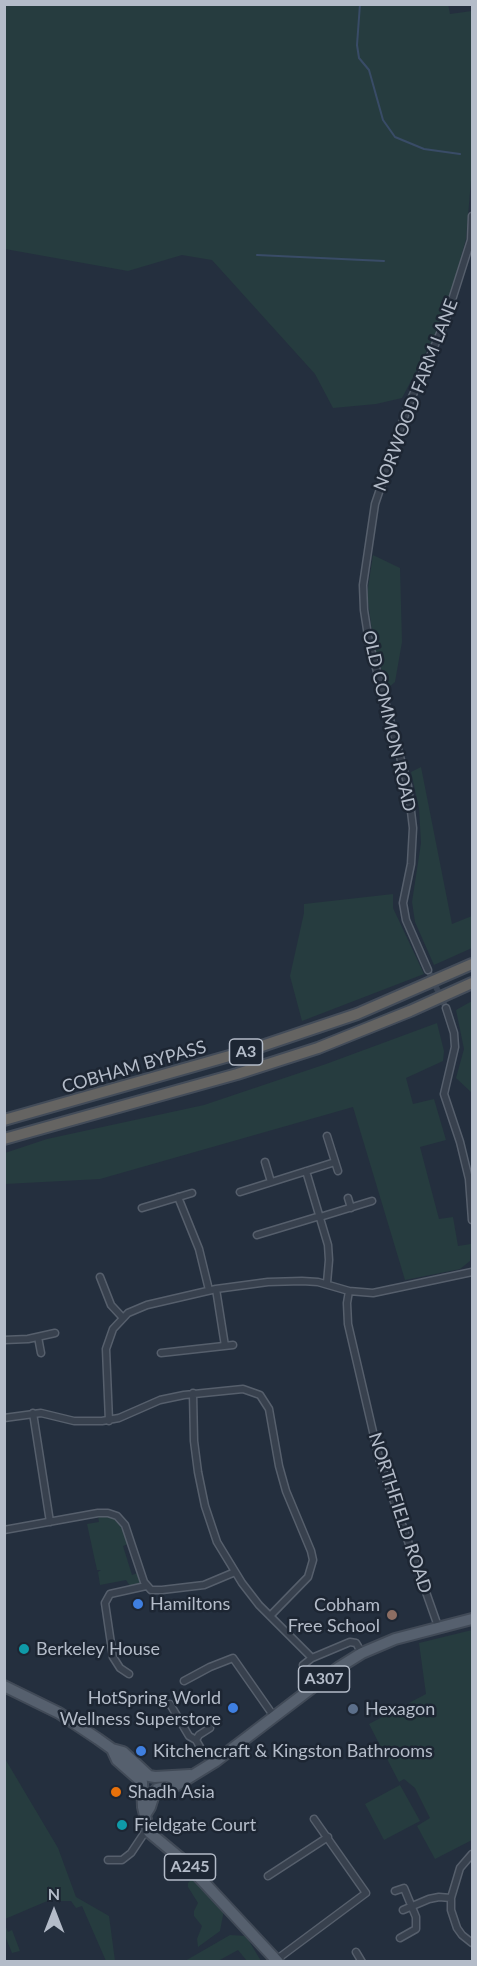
<!DOCTYPE html>
<html>
<head>
<meta charset="utf-8">
<style>
	body { margin:0 }
	#map { position:relative; width:477px; height:1966px; overflow:hidden; background:#242f3e; font-family:Lato,sans-serif }
	canvas { display:block }
	.frame { position:absolute; inset:0; border:6px solid #b4bcc9; pointer-events:none }
	.north { position:absolute; left:24px; top:1882px; width:60px; height:60px; -webkit-text-stroke:4px #1d2633; paint-order:stroke; rotate:0deg; font-size:16px; font-weight:700; line-height:24px; text-align:center; color:#b4bcc9 }
	.north::after { content:''; display:block; margin:auto; width:21px; height:27px; background:#b4bcc9; clip-path:polygon(50% 0,100% 100%,50% 72%,0 100%) }
</style>
</head>
<body>
<div id="map">
<canvas width="477" height="1966"></canvas>
<div class="frame"></div>
<div class="north">N</div>
</div>
<script>
const ctx = document.querySelector('canvas').getContext('2d');
ctx.lineJoin = 'round';
function fill(path, color) { ctx.fillStyle = color; ctx.fill(path, 'evenodd'); }
const toPath = rows => new Path2D(rows.map(r => 'M' + r).join(''));
function stroke(path, color, width, dash) { ctx.strokeStyle = color; ctx.lineWidth = width; ctx.lineCap = dash ? 'butt' : 'round'; ctx.setLineDash(dash || []); ctx.stroke(path); }
function drawText(font, color, halo, rows, align = 'center') {
  ctx.font = font + ' Lato,sans-serif'; ctx.lineWidth = 5; ctx.setLineDash([]); ctx.textBaseline = 'middle'; ctx.strokeStyle = halo; ctx.fillStyle = color; for (const [text, x, y, turn = 0] of rows) {
    ctx.save(); ctx.translate(x, y); ctx.rotate((+turn || 0) * Math.PI / 180); ctx.textAlign = isNaN(turn) ? turn : align; if (halo) ctx.strokeText(text, 0, 0); ctx.fillText(text, 0, 0); ctx.restore();
  }
}
fill(toPath([
	[448,4,450,14,472,11,472,169,466,239,443,320,402,398,376,404,333,408,315,374,212,260,182,255,128,271,5,249,4,5],
	[373,555,400,568,402,642,395,682,387,689,374,645,367,594],
	[421,767,452,924,472,916,472,948,434,965,415,922,412,902,421,843,419,808,411,772],
	[393,894,393,908,424,974,302,1021,290,976,304,913,304,904],
	[472,1001,472,1093,456,1078,464,1049,456,1010],
	[437,1023,444,1051,443,1061,406,1078,413,1104,434,1099,446,1140,420,1147,439,1219,453,1217,458,1246,471,1244,470,1261,460,1269,405,1280,353,1107,100,1179,5,1184,5,1153,47,1139,204,1105,326,1064],
	[98,1516,112,1517,123,1529,128,1544,123,1546,132,1575,138,1573,139,1578,139,1583,135,1586,130,1586,126,1580,100,1585,98,1572,101,1570,97,1570,87,1524,99,1522],
	[472,1630,472,1840,435,1859,417,1826,430,1818,415,1788,404,1779,399,1782,369,1724,426,1694,419,1643],
	[4,1757,58,1848,76,1897,109,1916,115,1961,106,1961,82,1906,76,1908,71,1901,61,1901,59,1896,5,1919],
	[400,1785,420,1821,384,1840,365,1804],
	[192,1878,224,1910,220,1931,198,1947,197,1939,202,1926,194,1916,194,1911,198,1903,188,1887,188,1883],
	[5,1925,8,1932,12,1930,20,1951,12,1953,5,1936],
	[230,1935,246,1936,261,1961,247,1961,238,1950,218,1961,185,1961]
]), '#263c3f');
stroke(toPath([
	[360,4,357,45,359,58,369,70,383,120,395,137,424,149,460,154],
	[257,255,384,261]
]), '#394c67', 2);
stroke(toPath([
	[428,970,446,1008]
]), '#3a4453', 6, [6, 3]);
const minor = toPath([
	[428,970,406,920,403,903,411,864,413,828,408,786,369,642,364,610,363,585,375,504,408,406,445,322,471,240,472,216],
	[446,1008,454,1033,455,1047,444,1094,460,1142,469,1179,472,1220],
	[327,1136,338,1171],
	[265,1162,271,1182],
	[306,1171,328,1245,329,1260,327,1283],
	[240,1192,335,1162],
	[178,1197,199,1249,209,1290],
	[348,1198,351,1208],
	[142,1208,192,1193],
	[320,1217,372,1201],
	[257,1235,320,1216],
	[100,1277,111,1305,123,1318],
	[216,1289,268,1282,302,1281,318,1282,349,1291,373,1293,472,1272],
	[349,1291,347,1303,348,1324,380,1462,439,1629],
	[38,1337,41,1353],
	[4,1340,28,1339,55,1333],
	[161,1353,233,1345],
	[193,1393,194,1441,198,1472,205,1506,217,1542,242,1583,259,1605,312,1658],
	[33,1413,50,1522],
	[4,1418,41,1413,74,1421,102,1421,119,1418,160,1400,184,1395,243,1389,260,1395,269,1409,279,1466,286,1491,311,1551,313,1560,308,1577,270,1616],
	[109,1421,106,1349,113,1329,128,1313,147,1305,216,1289,225,1346],
	[4,1530,98,1513,108,1513,117,1516,125,1525,144,1582,151,1590,162,1590,204,1585,235,1572],
	[303,1665,312,1658,350,1642,356,1643,362,1653],
	[129,1674,120,1668,113,1657,105,1603,110,1594,146,1586],
	[184,1681,210,1667,233,1658,275,1718],
	[170,1704,189,1736,196,1740],
	[210,1728,199,1735,196,1740,204,1754,216,1761],
	[472,1854,460,1868,451,1898,451,1910,457,1928,462,1935,472,1943],
	[108,1860,122,1860,131,1853,147,1829],
	[268,1876,328,1837],
	[395,1891,404,1888,416,1917,416,1929,400,1938],
	[403,1910,429,1899,439,1897,451,1898],
	[356,1952,362,1962],
	[276,1960,366,1893,314,1819]
]);
const primary = toPath([
	[4,1686,59,1713,98,1739,112,1749,117,1760,142,1782],
	[112,1749,123,1752,149,1776],
	[149,1776,155,1777,190,1775],
	[142,1782,143,1807,149,1832,185,1862,278,1962],
	[157,1789,177,1785,216,1761,338,1668,362,1653,395,1639,472,1619],
	[145,1815,150,1807,155,1791]
]);
const trunk = toPath([
	[4,1120,247,1051,357,1014,472,964],
	[4,1139,237,1074,318,1048,410,1011,472,983]
]);
stroke(minor, '#565f6c', 9);
stroke(primary, '#414a57', 14);
stroke(trunk, '#434c59', 14);
stroke(minor, '#38414e', 6);
stroke(primary, '#56606e', 10);
stroke(trunk, '#656462', 10);
for (const [x, y, r, color] of [
	[138,1604,6,"#3f7fe0"],
	[392,1615,6,"#8d6e63"],
	[24,1649,6,"#0f9aa8"],
	[233,1708,6,"#3f7fe0"],
	[353,1709,6,"#5c6f8a"],
	[141,1751,6,"#3f7fe0"],
	[116,1792,6,"#e8710a"],
	[122,1825,6,"#0f9aa8"]
]) { const dot = new Path2D(); dot.arc(x, y, r, 0, 2 * Math.PI); ctx.fillStyle = color; ctx.fill(dot); stroke(dot, '#1d2633', 2); }
for (const [x, y, w] of [
	[246,1052,33],
	[324,1679,51],
	[190,1867,51]
]) { const box = new Path2D(); box.roundRect(x - w / 2, y - 13, w, 26, 4.5); ctx.fillStyle = '#1d2633'; ctx.fill(box); stroke(box, '#b4bcc9', 1.5); }
drawText('bold 16px', '#b4bcc9', null, [
	["A3",246,1052],
	["A307",324,1679],
	["A245",190,1867]
]);
drawText('18px', '#b4bcc9', '#1d2633', [
	["NORWOOD FARM LANE",416,395,-69],
	["OLD COMMON ROAD",389,721,77],
	["COBHAM BYPASS",134,1067,-16],
	["NORTHFIELD ROAD",400,1513,72]
]);
drawText('18px', '#b4bcc9', '#1d2633', [
	["Hamiltons",150,1604],
	["Cobham",380,1605,"right"],
	["Free School",380,1626,"right"],
	["Berkeley House",36,1649],
	["HotSpring World",221,1698,"right"],
	["Wellness Superstore",221,1719,"right"],
	["Hexagon",365,1709],
	["Kitchencraft & Kingston Bathrooms",153,1751],
	["Shadh Asia",128,1792],
	["Fieldgate Court",134,1825]
], 'left');
</script>
</body>
</html>
